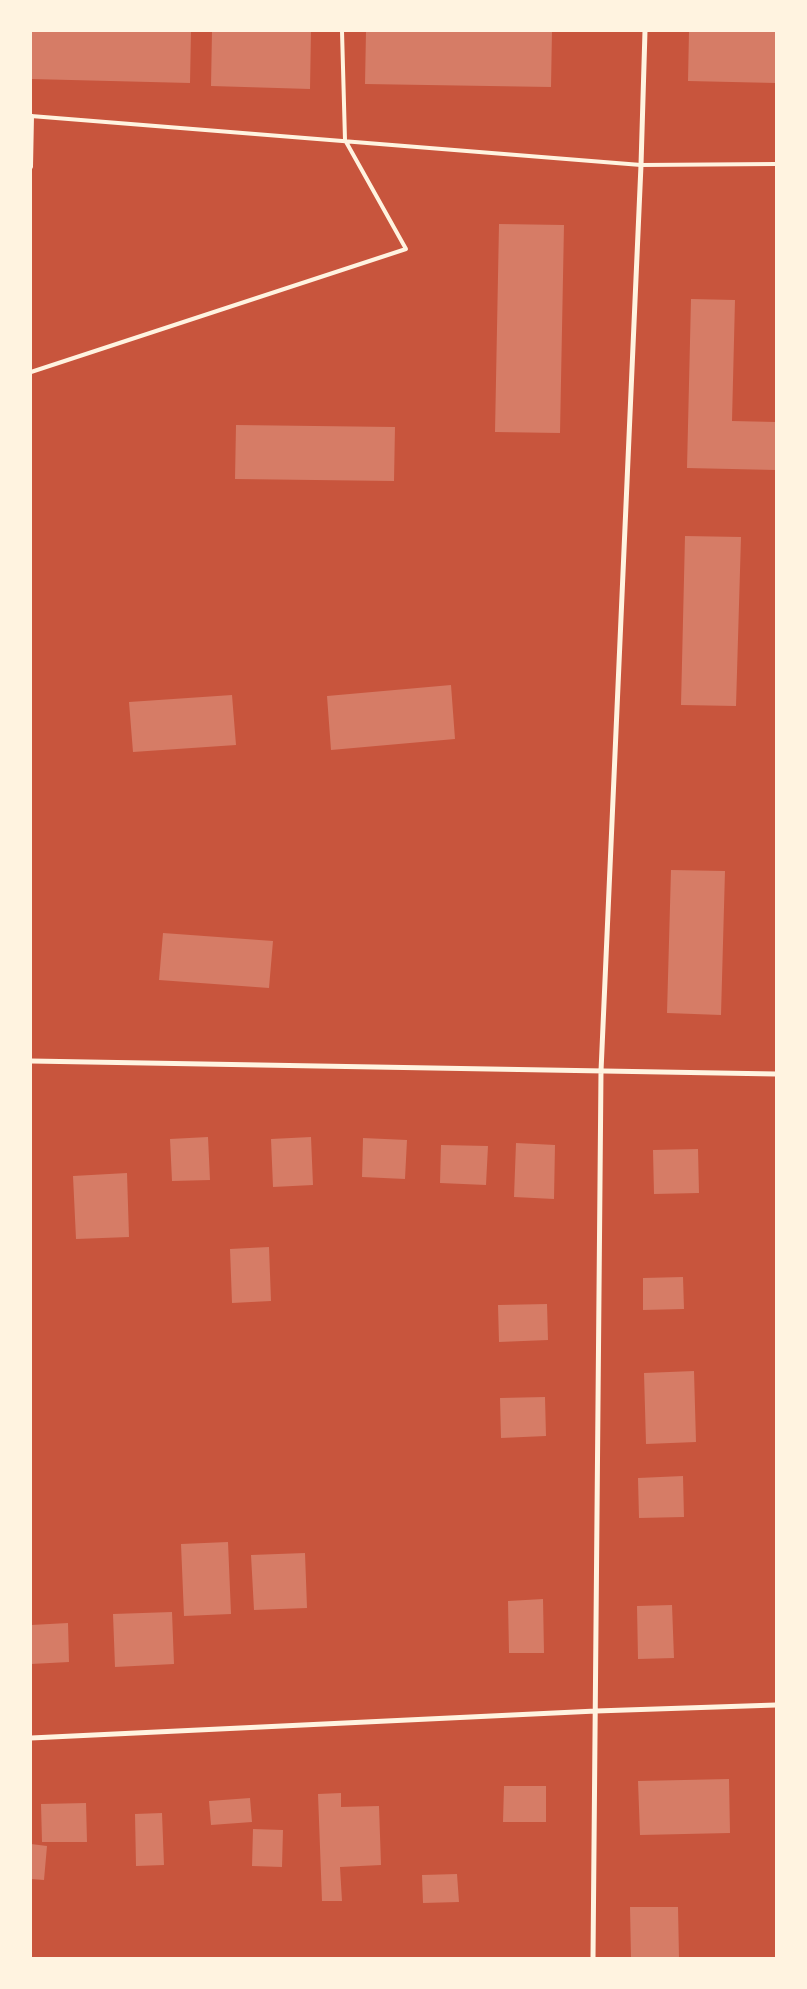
<!DOCTYPE html>
<html>
<head>
<meta charset="utf-8">
<style>
	body { margin:0 }
	#map { position:relative; width:807px; height:1989px; overflow:hidden; background:#c8553d; font-family:Lora,serif }
	canvas { display:block }
	.frame { position:absolute; inset:0; border:32px solid #fff3e0; pointer-events:none }
</style>
</head>
<body>
<div id="map">
<canvas width="807" height="1989"></canvas>
<div class="frame"></div>
</div>
<script>
const ctx = document.querySelector('canvas').getContext('2d');
ctx.lineJoin = 'round';
function fill(path, color) { ctx.fillStyle = color; ctx.fill(path, 'evenodd'); }
const toPath = rows => new Path2D(rows.map(r => 'M' + r).join(''));
function stroke(path, color, width, dash) { ctx.strokeStyle = color; ctx.lineWidth = width; ctx.lineCap = dash ? 'butt' : 'round'; ctx.setLineDash(dash || []); ctx.stroke(path); }
fill(toPath([
	[31,31,191,31,190,83,31,79],
	[212,31,311,31,310,89,211,86],
	[366,31,552,31,551,87,365,84],
	[689,31,776,31,776,83,688,81],
	[499,224,564,225,560,433,495,432],
	[691,299,735,300,732,421,776,422,776,470,687,468],
	[236,425,395,427,394,481,235,479],
	[685,536,741,537,736,706,681,705],
	[451,685,455,739,331,750,327,696],
	[232,695,236,745,133,752,129,702],
	[671,870,725,871,721,1015,667,1013],
	[163,933,273,941,269,988,159,980],
	[208,1137,210,1180,172,1181,170,1139],
	[311,1137,313,1185,273,1187,271,1139],
	[363,1138,407,1140,405,1179,362,1177],
	[516,1143,555,1145,554,1199,514,1197],
	[441,1145,488,1146,486,1185,440,1183],
	[698,1149,699,1193,654,1194,653,1150],
	[127,1173,129,1237,76,1239,73,1176],
	[269,1247,271,1301,232,1303,230,1249],
	[683,1277,684,1309,643,1310,643,1278],
	[547,1304,548,1340,499,1342,498,1305],
	[694,1371,696,1442,646,1444,644,1373],
	[545,1397,546,1436,501,1438,500,1398],
	[683,1476,684,1517,639,1518,638,1478],
	[228,1542,231,1614,184,1616,181,1544],
	[305,1553,307,1608,254,1610,251,1555],
	[543,1599,544,1653,509,1653,508,1601],
	[672,1605,674,1658,638,1659,637,1606],
	[172,1612,174,1664,115,1667,113,1614],
	[68,1623,69,1662,31,1664,31,1625],
	[729,1779,730,1833,640,1835,638,1781],
	[504,1786,546,1786,546,1822,503,1822],
	[341,1793,341,1807,379,1806,381,1865,340,1867,342,1901,322,1901,318,1794],
	[250,1798,252,1822,211,1825,209,1801],
	[86,1803,87,1842,42,1842,41,1804],
	[162,1813,164,1865,136,1866,135,1814],
	[253,1829,283,1830,282,1867,252,1866],
	[31,1844,47,1846,44,1880,31,1879],
	[457,1874,459,1902,423,1903,422,1875],
	[630,1907,678,1907,679,1958,631,1958]
]), '#d67c66');
stroke(toPath([
	[31,116,641,165,776,164],
	[31,167,32,116],
	[31,372,406,249,345,140,342,31]
]), '#fff3e0', 4);
stroke(toPath([
	[31,1061,776,1074],
	[31,1738,596,1711,776,1705],
	[593,1958,601,1071,641,165,645,31]
]), '#fff3e0', 5);
</script>
</body>
</html>
